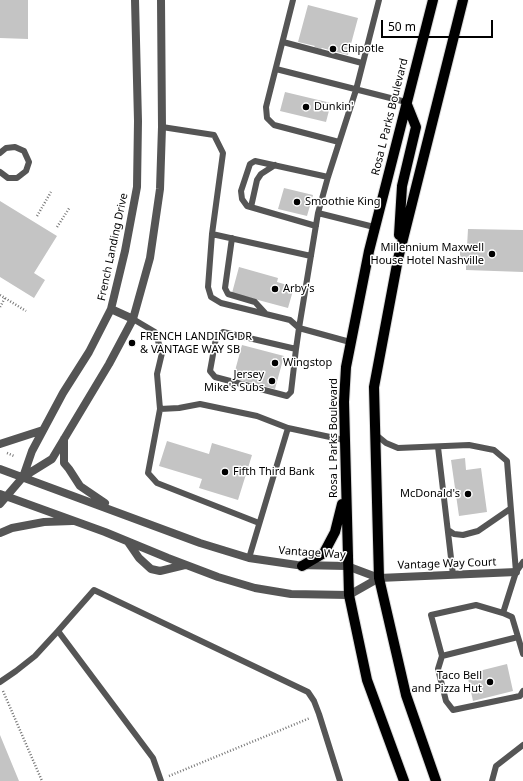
<!DOCTYPE html>
<html>
<head>
<meta charset="utf-8">
<style>
	body { margin:0 }
	#map { position:relative; width:523px; height:781px; overflow:hidden; background:#fff; font-family:"Noto Sans",sans-serif }
	canvas { display:block }
	.scale { position:absolute; left:381px; top:20px; width:112px; height:18px; box-sizing:border-box; border:2px solid #000; border-top:0; padding-left:5px; font-size:12px; line-height:14px; white-space:nowrap; color:#000; -webkit-text-stroke:3px #fff; paint-order:stroke }
</style>
</head>
<body>
<div id="map">
<canvas width="523" height="781"></canvas>
<div class="scale">50 m</div>
</div>
<script>
const ctx = document.querySelector('canvas').getContext('2d');
ctx.lineJoin = 'round';
function fill(path, color) { ctx.fillStyle = color; ctx.fill(path, 'evenodd'); }
const toPath = rows => new Path2D(rows.map(r => 'M' + r).join(''));
function stroke(path, color, width, dash) { ctx.strokeStyle = color; ctx.lineWidth = width; ctx.lineCap = dash ? 'butt' : 'round'; ctx.setLineDash(dash || []); ctx.stroke(path); }
function drawText(font, color, halo, rows, align = 'center') {
  ctx.font = font + ' "Noto Sans",sans-serif'; ctx.lineWidth = 3; ctx.setLineDash([]); ctx.textBaseline = 'middle'; ctx.strokeStyle = halo; ctx.fillStyle = color; for (const [text, x, y, turn = 0] of rows) {
    ctx.save(); ctx.translate(x, y); ctx.rotate((+turn || 0) * Math.PI / 180); ctx.textAlign = isNaN(turn) ? turn : align; if (halo) ctx.strokeText(text, 0, 0); ctx.fillText(text, 0, 0); ctx.restore();
  }
}
fill(toPath([
	[0,0,28,0,28,39,0,38],
	[308,5,358,18,348,55,322,48,321,49,314,47,315,46,298,42],
	[285,92,331,103,326,122,280,111],
	[284,188,313,195,307,216,278,209],
	[0,201,57,236,34,273,45,280,34,298,0,277],
	[468,229,523,230,523,272,466,270,466,262,460,262,460,247,467,247],
	[239,267,278,278,277,282,294,287,288,308,232,293],
	[242,345,284,356,275,389,233,378],
	[167,441,209,454,212,443,252,455,238,500,199,488,202,479,159,466],
	[465,458,466,470,481,468,487,512,459,516,451,460],
	[507,664,513,691,473,701,467,674],
	[0,735,19,781,0,781]
]), '#c4c4c4');
const primary = toPath([
	[399,235,402,186,416,127,406,102],
	[302,566,324,553,326,549,335,532,342,504],
	[404,781,367,680,349,595,344,402,346,367,369,251,433,0],
	[436,781,406,695,379,578,374,387,398,259,463,0]
]);
stroke(primary, '#dbdbdb', 12);
stroke(toPath([
	[37,216,51,192],
	[57,227,70,207],
	[0,295,26,311],
	[0,307,5,298],
	[7,453,14,456],
	[3,691,42,781],
	[169,776,310,718]
]), '#777', 2.5, [1, 2]);
stroke(toPath([
	[293,0,266,107,267,118,274,125,339,142],
	[283,42,362,63],
	[276,69,406,102],
	[162,127,214,135,223,153,212,234,208,287,211,297,221,303,290,320,299,328,350,342],
	[0,153,6,148,15,147,24,151,29,162,26,171,17,178,8,178,0,172],
	[251,207,257,180,261,174,275,165],
	[318,213,328,177,356,90,379,0],
	[316,226,247,206,242,199,241,191,250,164,255,161,328,177],
	[212,234,311,256],
	[232,238,225,288,228,294,255,302,266,314],
	[133,319,155,332,162,353,157,374,160,409,148,473,157,483,259,523],
	[296,349,223,332,216,338,210,371,215,377,287,396,291,392,296,349,299,328,318,213,374,227],
	[160,409,179,408,200,404,257,416,288,428],
	[375,434,386,443,398,448,469,445,494,450,507,461,516,572],
	[438,447,453,575],
	[448,530,454,534,463,535,478,531,510,509],
	[249,558,288,428,344,440],
	[503,613,512,617,518,637,442,656,431,615,476,605,503,613,516,572,523,562],
	[58,631,94,590,308,692,314,701,319,714,340,781],
	[518,637,523,654],
	[442,656,438,669,446,701,453,710,520,696,523,691],
	[0,682,16,671,35,656,58,631,153,758,161,781],
	[492,781,496,766,523,745]
]), '#555', 6);
stroke(toPath([
	[379,578,516,572]
]), '#555', 8);
stroke(toPath([
	[111,309,133,319],
	[64,439,64,463,69,469,80,486,105,503],
	[0,444,43,430],
	[0,469,200,543,249,558,297,565,347,566,379,578],
	[23,477,32,451,63,393,89,352,111,309,125,251,137,187,138,121,135,0],
	[0,494,105,532,168,558,218,577,255,588,291,594,349,595,379,578],
	[0,504,23,477,52,459,109,364,133,319,150,258,160,189,162,127,161,0],
	[0,533,12,528,44,522,72,521],
	[128,542,139,558,151,569,160,571,185,565]
]), '#555', 8);
stroke(primary, '#000', 10);
for (const [x, y, r, color] of [
	[333,49,4,"#000"],
	[306,107,4,"#000"],
	[297,202,4,"#000"],
	[492,254,4,"#000"],
	[275,289,4,"#000"],
	[132,343,4,"#000"],
	[275,363,4,"#000"],
	[272,381,4,"#000"],
	[225,472,4,"#000"],
	[468,494,4,"#000"],
	[490,682,4,"#000"]
]) { const dot = new Path2D(); dot.arc(x, y, r, 0, 2 * Math.PI); ctx.fillStyle = color; ctx.fill(dot); stroke(dot, '#fff', 1.5); }
drawText('11px', '#000', '#fff', [
	["Chipotle",341,49],
	["Dunkin'",314,107],
	["Smoothie King",305,202],
	["Millennium Maxwell",484,248,"right"],
	["House Hotel Nashville",484,261,"right"],
	["Arby's",283,289],
	["FRENCH LANDING DR",140,337],
	["& VANTAGE WAY SB",140,350],
	["Wingstop",283,363],
	["Jersey",264,375,"right"],
	["Mike's Subs",264,388,"right"],
	["Fifth Third Bank",233,472],
	["McDonald's",460,494,"right"],
	["Taco Bell",482,676,"right"],
	["and Pizza Hut",482,689,"right"]
], 'left');
drawText('11px', '#000', '#fff', [
	["Rosa L Parks Boulevard",390,117,-76],
	["French Landing Drive",113,247,-78],
	["Rosa L Parks Boulevard",334,438,-90],
	["Vantage Way",312,553,4],
	["Vantage Way Court",447,564,-2]
]);
</script>
</body>
</html>
